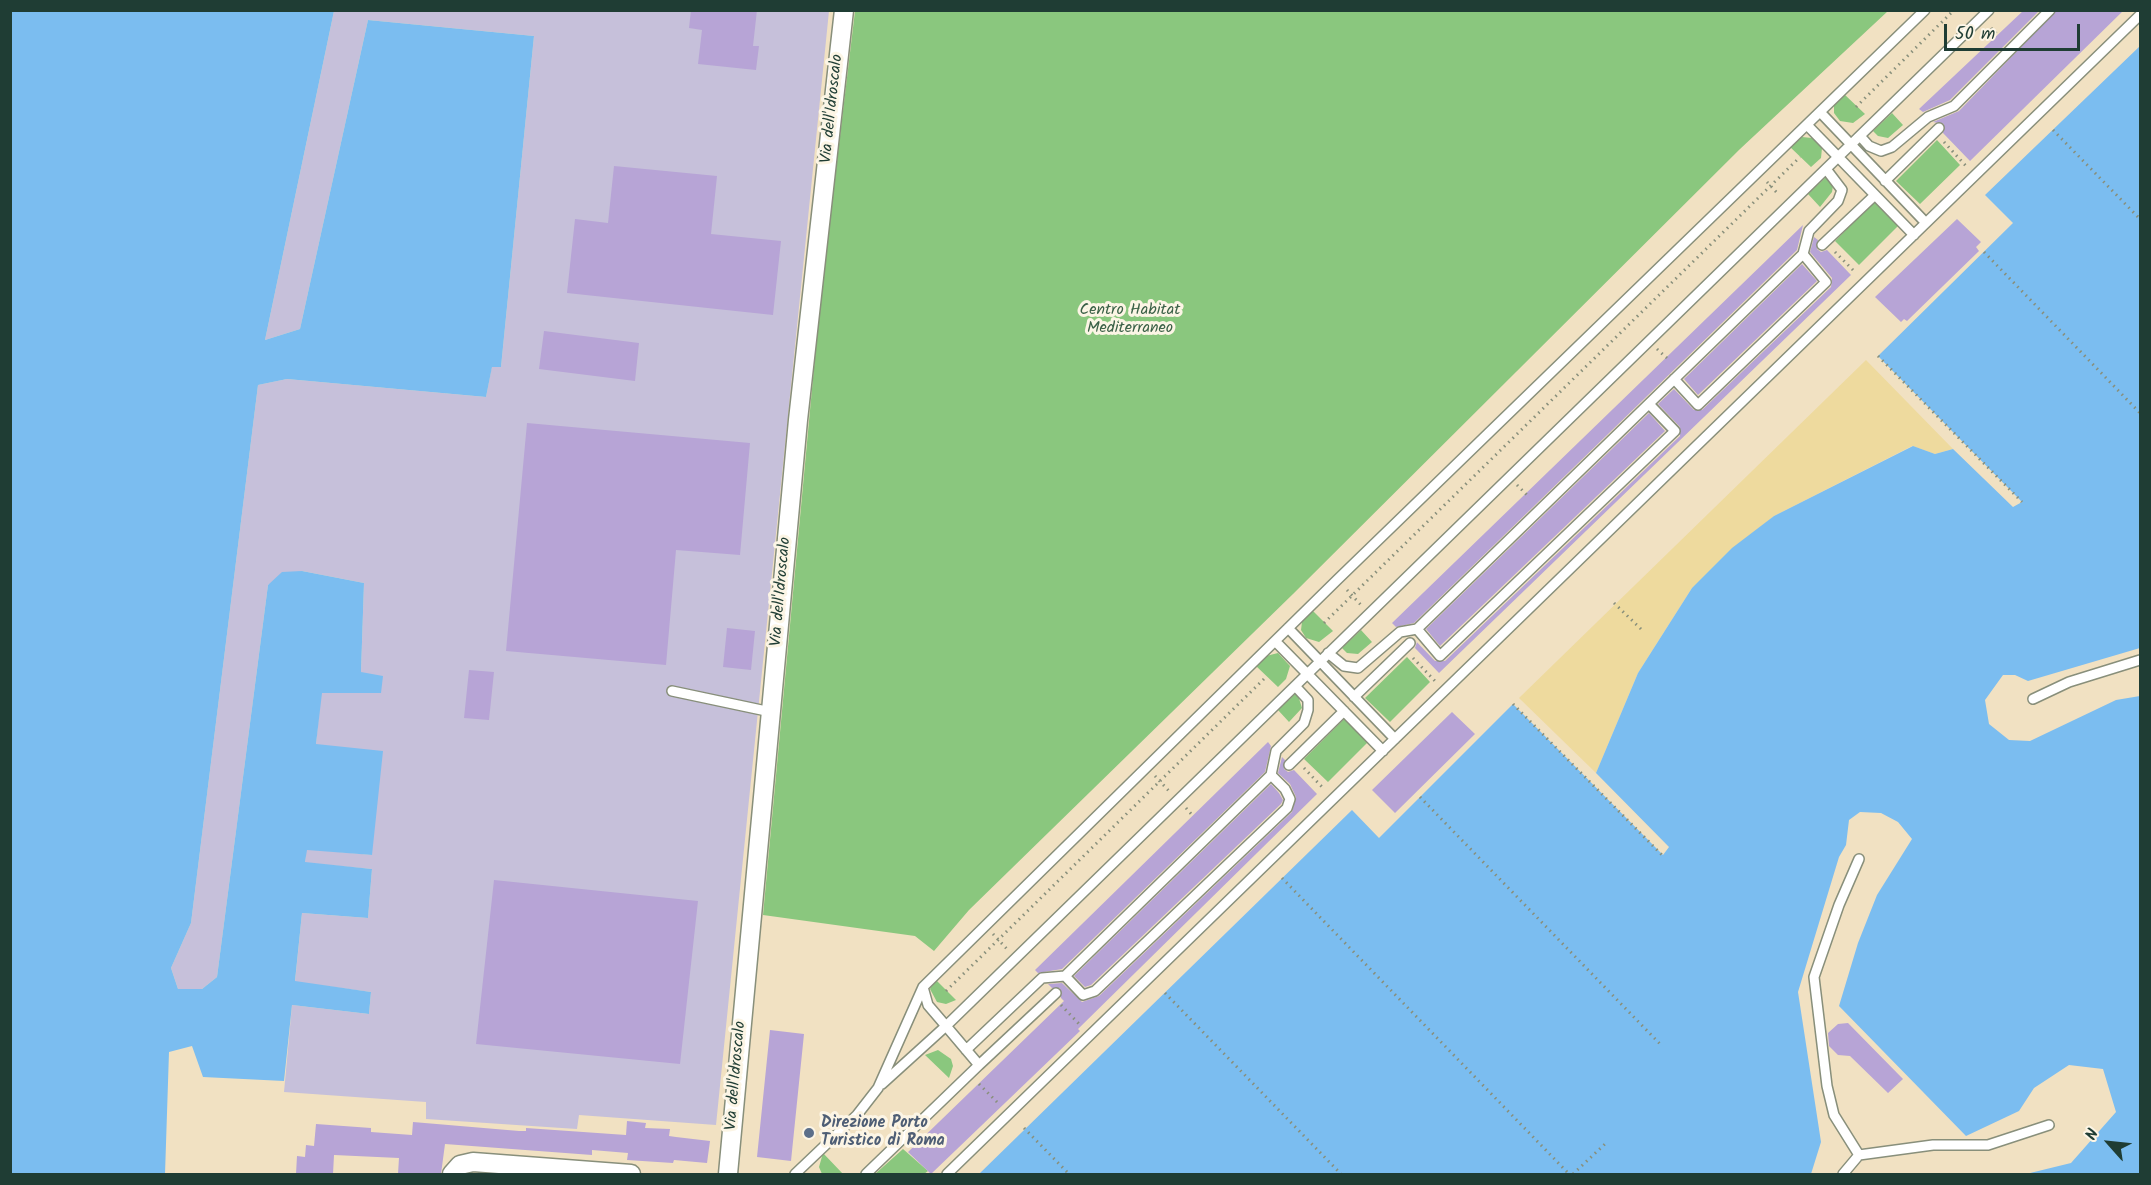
<!DOCTYPE html>
<html>
<head>
<meta charset="utf-8">
<style>
	body { margin:0 }
	#map { position:relative; width:2151px; height:1185px; overflow:hidden; background:#f1e1c2; font-family:Kalam,sans-serif }
	canvas { display:block }
	.frame { position:absolute; inset:0; border:12px solid #1f3d34; pointer-events:none }
	.north { position:absolute; left:2079px; top:1113px; width:60px; height:60px; -webkit-text-stroke:4px #fcf5e5; paint-order:stroke; rotate:297deg; font-size:16px; font-weight:700; line-height:24px; text-align:center; color:#1f3d34 }
	.north::after { content:''; display:block; margin:auto; width:21px; height:27px; background:#1f3d34; clip-path:polygon(50% 0,100% 100%,50% 72%,0 100%) }
	.scale { position:absolute; left:1944px; top:24px; width:136px; height:27px; box-sizing:border-box; border:3px solid #1f3d34; border-top:0; padding-left:8px; font-size:18px; line-height:21px; white-space:nowrap; color:#1f3d34; -webkit-text-stroke:4px #fcf5e5; paint-order:stroke }
</style>
</head>
<body>
<div id="map">
<canvas width="2151" height="1185"></canvas>
<div class="frame"></div>
<div class="north">N</div>
<div class="scale">50 m</div>
</div>
<script>
const ctx = document.querySelector('canvas').getContext('2d');
ctx.lineJoin = 'round';
function fill(path, color) { ctx.fillStyle = color; ctx.fill(path, 'evenodd'); }
const toPath = rows => new Path2D(rows.map(r => 'M' + r).join(''));
function stroke(path, color, width, dash) { ctx.strokeStyle = color; ctx.lineWidth = width; ctx.lineCap = dash ? 'butt' : 'round'; ctx.setLineDash(dash || []); ctx.stroke(path); }
function drawText(font, color, halo, rows, align = 'center') {
  ctx.font = font + ' Kalam,sans-serif'; ctx.lineWidth = 6; ctx.setLineDash([]); ctx.textBaseline = 'middle'; ctx.strokeStyle = halo; ctx.fillStyle = color; for (const [text, x, y, turn = 0] of rows) {
    ctx.save(); ctx.translate(x, y); ctx.rotate((+turn || 0) * Math.PI / 180); ctx.textAlign = isNaN(turn) ? turn : align; if (halo) ctx.strokeText(text, 0, 0); ctx.fillText(text, 0, 0); ctx.restore();
  }
}
fill(toPath([
	[334,11,829,11,716,1125,579,1115,577,1129,426,1119,426,1102,284,1092,292,1005,369,1014,371,992,295,982,302,913,368,918,372,869,305,863,306,849,372,855,316,744,321,693,381,693,361,672,364,583,302,571,268,585,217,977,202,989,178,989,171,968,191,923,258,385,287,379,486,397,492,366,501,367,534,36,368,20,300,329,265,340]
]), '#c6c0da');
fill(toPath([
	[855,11,855,10,1888,11,1740,149,1293,594,969,910,934,951,915,936,763,915,820,303],
	[1844,94,1865,114,1853,123,1840,121,1834,113,1834,104],
	[1892,113,1903,125,1888,138,1878,136,1873,131],
	[1802,137,1812,138,1822,148,1821,158,1811,167,1789,146],
	[1937,140,1960,165,1920,204,1896,181],
	[1827,176,1833,186,1832,192,1820,207,1808,194],
	[1876,200,1899,225,1859,265,1835,241],
	[1312,610,1333,631,1319,642,1306,638,1301,630,1302,622],
	[1361,630,1372,642,1358,654,1347,653,1342,648],
	[1278,653,1290,666,1286,679,1278,687,1256,666,1266,656],
	[1407,657,1430,682,1390,722,1365,698],
	[1297,692,1302,708,1289,722,1278,710],
	[1345,718,1368,742,1328,782,1304,759],
	[935,979,956,1000,946,1004,937,1002,930,989],
	[938,1050,951,1059,953,1066,949,1078,925,1055],
	[903,1149,928,1171,924,1174,875,1174],
	[823,1153,843,1174,822,1174,819,1167]
]), '#8ac77e');
fill(toPath([
	[1866,360,1953,449,1935,454,1912,446,1774,516,1692,588,1638,673,1596,773,1519,698]
]), '#eeda9e');
fill(toPath([
	[10,11,334,11,265,340,300,329,368,20,534,36,501,367,492,367,486,397,287,379,258,385,191,923,171,968,178,989,202,989,217,977,268,585,282,572,302,571,364,583,361,672,383,676,381,693,322,693,316,744,383,751,372,855,307,850,305,862,372,869,368,918,302,913,295,981,371,992,369,1014,292,1005,284,1081,203,1077,192,1046,169,1052,165,1174,11,1174],
	[2140,46,2140,648,2028,681,2015,675,2003,675,1985,700,1989,724,2009,740,2030,741,2116,700,2140,696,2140,1174,2026,1174,2071,1163,2116,1112,2103,1069,2069,1065,2034,1088,2019,1111,1966,1136,1839,1006,1858,943,1877,895,1912,839,1898,822,1881,813,1860,812,1849,820,1846,845,1839,857,1798,992,1821,1142,1811,1174,979,1174,1352,810,1379,838,1513,704,1663,855,1669,847,1596,773,1638,673,1692,588,1732,548,1774,516,1913,446,1935,454,1953,449,2013,507,2022,502,1878,356,2013,223,1985,195]
]), '#7bbdf0');
fill(toPath([
	[691,10,757,10,753,46,759,46,756,70,698,64,702,30,689,28],
	[2024,10,2040,10,1950,100,1923,112,1919,109],
	[2057,10,2124,10,1970,161,1943,133,1944,124,1933,122,1959,111],
	[614,166,717,176,711,234,781,241,773,315,567,293,575,219,608,223],
	[1957,219,1981,242,1976,247,1979,251,1907,321,1904,319,1901,322,1875,297],
	[1803,225,1797,250,1414,623,1396,627,1392,623],
	[1814,237,1818,240,1817,249,1821,252,1827,250,1851,275,1439,673,1415,648,1417,642,1412,637,1435,661,1445,661,1680,436,1680,427,1658,404,1674,389,1694,410,1702,410,1831,287,1832,278,1810,252],
	[1802,264,1817,281,1698,395,1684,379],
	[544,331,639,343,635,381,539,369],
	[1649,413,1665,431,1440,646,1426,629],
	[527,423,750,443,740,555,676,550,666,665,506,651],
	[727,628,755,631,751,670,723,667],
	[469,670,494,672,489,720,464,718],
	[1452,712,1475,734,1395,813,1372,790],
	[1268,742,1271,746,1265,772,1062,969,1038,973,1035,970],
	[1282,757,1285,760,1284,769,1288,772,1294,770,1317,794,1078,1029,1080,1031,931,1174,908,1152,1064,1001,1061,998,1060,988,1052,988,1048,984,1062,983,1082,1002,1099,996,1292,812,1296,797,1290,784,1278,773],
	[1271,784,1279,793,1283,800,1281,804,1091,985,1085,987,1074,976],
	[494,880,698,901,680,1064,476,1044],
	[1848,1023,1903,1079,1888,1093,1850,1056,1838,1055,1829,1046,1828,1033,1838,1024],
	[770,1030,804,1034,791,1161,757,1157],
	[627,1121,646,1123,645,1128,670,1129,669,1136,676,1137,710,1141,707,1163,674,1160,673,1163,627,1160,628,1153,592,1150,592,1155,445,1144,441,1174,398,1174,399,1158,334,1155,333,1174,296,1174,297,1156,305,1157,306,1145,314,1146,316,1124,371,1128,371,1132,412,1135,413,1122,519,1131,526,1131,526,1128,626,1135]
]), '#b7a4d6');
const service = toPath([
	[1820,112,1926,223],
	[1807,125,1914,235],
	[1860,136,1869,146,1881,151,1892,147,1928,117,1954,106,2050,10],
	[1885,181,1939,128],
	[1822,245,1875,195],
	[1674,379,1698,405,1826,282,1803,254],
	[1288,628,1395,739],
	[1417,629,1440,656,1675,431,1649,404],
	[1275,641,1383,751],
	[1328,653,1344,666,1358,668,1400,632,1417,629,1803,254,1809,231,1838,201,1842,190,1826,169],
	[672,691,771,712],
	[1354,697,1410,643],
	[2033,699,2069,682,2140,660],
	[1289,765,1344,711],
	[1859,859,1839,905,1814,977,1827,1086,1834,1115,1859,1155,1933,1145,1988,1145,2049,1125],
	[1065,976,1083,995,1095,991,1287,808,1290,799,1285,789,1271,775],
	[966,1050,1042,978,1065,976,1271,775,1276,751,1304,723,1308,710,1308,700,1295,686],
	[979,1065,1056,993],
	[882,1084,946,1026,928,1005,923,987],
	[795,1174,857,1115,878,1088,923,987,1337,580,1925,10],
	[866,1174,979,1065,946,1026,1989,10],
	[947,1174,2140,15],
	[1843,1174,1859,1155]
]);
const minor = toPath([
	[452,1174,460,1165,473,1162,631,1174],
	[728,1174,798,420,844,10]
]);
stroke(service, '#888f7b', 12);
stroke(minor, '#888f7b', 21);
stroke(toPath([
	[1991,28,1998,35],
	[1856,107,1954,10],
	[2053,130,2140,219],
	[1944,142,1966,166],
	[1767,182,1779,195],
	[1835,252,1856,273],
	[1984,252,2140,413],
	[1657,349,1667,358],
	[1878,356,2022,502],
	[1517,485,1527,495],
	[1347,590,1361,605],
	[1614,603,1642,630],
	[1324,623,1800,157],
	[1413,658,1435,681],
	[1513,704,1663,856],
	[1304,768,1324,789],
	[1155,776,1169,791],
	[1420,797,1662,1046],
	[1186,808,1193,816],
	[1282,878,1569,1174],
	[993,934,1007,949],
	[946,991,1267,676],
	[1165,993,1341,1174],
	[1061,1005,1081,1026],
	[979,1084,1000,1105],
	[1024,1128,1069,1174],
	[1573,1174,1605,1144]
]), '#888f7b', 3, [1.5, 4.5]);
stroke(service, '#fff', 9);
stroke(minor, '#fff', 18);
for (const [x, y, r, color] of [
	[809,1133,6,"#5c6f8a"]
]) { const dot = new Path2D(); dot.arc(x, y, r, 0, 2 * Math.PI); ctx.fillStyle = color; ctx.fill(dot); stroke(dot, '#fcf5e5', 2); }
drawText('16px', '#1f3d34', '#fcf5e5', [
	["Via dell'Idroscalo",833,109,-84],
	["Via dell'Idroscalo",782,592,-85],
	["Via dell'Idroscalo",737,1076,-85]
]);
drawText('16px', '#3a6046', '#fcf5e5', [
	["Centro Habitat",1130,311],
	["Mediterraneo",1130,329]
]);
drawText('bold 16px', '#4e5e75', '#fcf5e5', [
	["Direzione Porto",821,1124],
	["Turistico di Roma",821,1142]
], 'left');
</script>
</body>
</html>
